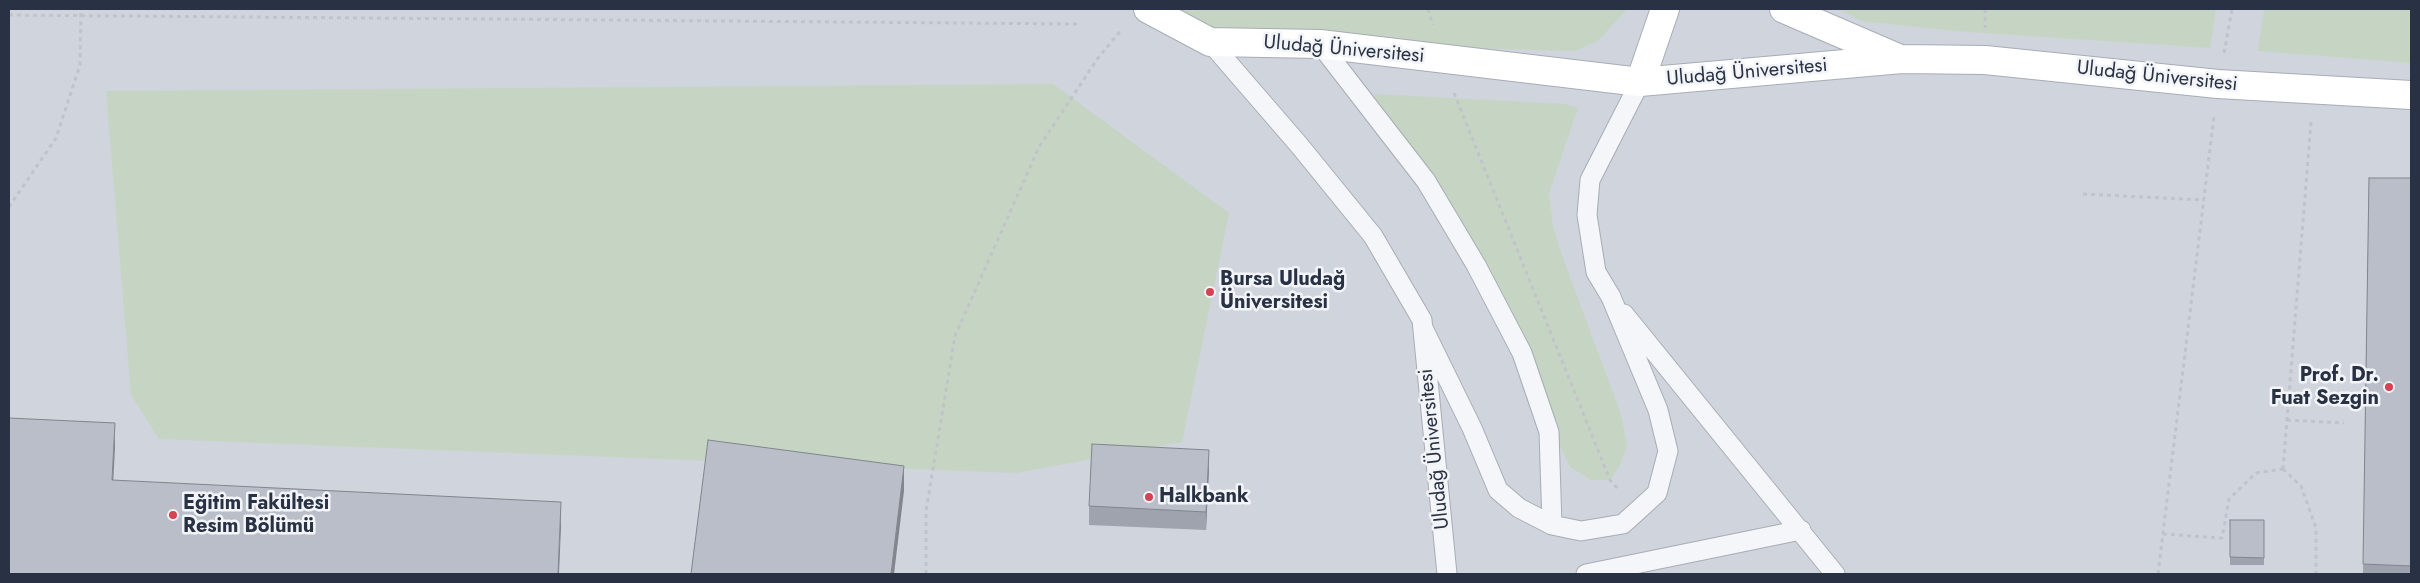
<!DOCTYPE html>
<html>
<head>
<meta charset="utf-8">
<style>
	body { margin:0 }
	#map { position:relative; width:2420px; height:583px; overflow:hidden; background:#e2e5eb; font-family:Jost,sans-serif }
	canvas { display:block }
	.frame { position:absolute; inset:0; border:10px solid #293244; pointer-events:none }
</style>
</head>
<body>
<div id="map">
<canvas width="2420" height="583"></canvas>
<div class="frame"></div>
</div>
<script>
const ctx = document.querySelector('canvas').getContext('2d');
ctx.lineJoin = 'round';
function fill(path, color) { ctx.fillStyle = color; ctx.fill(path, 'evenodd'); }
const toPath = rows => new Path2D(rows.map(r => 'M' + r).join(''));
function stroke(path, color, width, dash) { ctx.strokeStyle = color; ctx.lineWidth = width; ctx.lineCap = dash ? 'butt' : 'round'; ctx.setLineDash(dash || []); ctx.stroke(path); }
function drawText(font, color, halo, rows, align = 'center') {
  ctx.font = font + ' Jost,sans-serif'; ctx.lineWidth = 5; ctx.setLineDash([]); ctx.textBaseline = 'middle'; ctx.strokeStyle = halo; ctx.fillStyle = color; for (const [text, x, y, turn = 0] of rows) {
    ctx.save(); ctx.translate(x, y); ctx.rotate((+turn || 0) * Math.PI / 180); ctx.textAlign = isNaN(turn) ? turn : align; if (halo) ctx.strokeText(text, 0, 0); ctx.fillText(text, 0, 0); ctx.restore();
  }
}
fill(toPath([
	[9,9,2411,9,2411,574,9,574]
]), '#d0d4dd');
fill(toPath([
	[1178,9,1627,9,1598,41,1575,51,1210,42],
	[1838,9,2216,9,2210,48,1954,31,1861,21],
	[2264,9,2411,9,2411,63,2258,51],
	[1053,84,1229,213,1182,442,1016,473,159,439,131,395,106,91],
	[1375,94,1566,104,1578,108,1549,194,1553,227,1564,261,1621,414,1627,446,1619,467,1610,480,1591,480,1570,467,1553,431,1519,337,1374,99]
]), '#c6d5c3');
const lane = toPath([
	[1210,42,1299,145,1373,236,1422,320,1447,574],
	[1320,44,1426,181,1476,265,1522,353,1549,432,1552,525],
	[1624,314,1835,574],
	[1423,328,1472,428,1498,490,1519,508,1552,525,1581,531,1623,524,1657,493,1668,451,1658,410,1611,297,1596,272,1587,215,1590,180,1640,82],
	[1586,574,1801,530]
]);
const secondary = toPath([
	[1148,9,1210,42,1320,44,1640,82,1902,59,1985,60,2218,84,2411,95],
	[1784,9,1898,58],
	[1640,82,1665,9]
]);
stroke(lane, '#a7acb6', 21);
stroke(secondary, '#a7acb6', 30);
stroke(toPath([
	[1428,9,1433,25],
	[1985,9,1985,28],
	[9,15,1079,24],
	[2224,53,2232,9],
	[1454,93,1610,480,1619,490],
	[2083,194,2204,200],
	[9,207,56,138,80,65,81,9],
	[2287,420,2344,423],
	[2283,469,2311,122],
	[2283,469,2301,486,2316,528,2316,574],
	[2163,534,2222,538,2229,499,2256,473,2283,469],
	[926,574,926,511,955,336,1039,147,1098,58,1122,29],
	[2158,574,2214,116]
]), '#c0c3ca', 3, [4, 4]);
stroke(lane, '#f5f6f9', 19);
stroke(secondary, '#fff', 28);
fill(toPath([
	[2369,178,2411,178,2411,574,2363,574],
	[1209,468,1206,530,1089,525,1089,506],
	[2230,520,2264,520,2264,565,2230,565]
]), '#9fa3ad');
fill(toPath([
	[115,423,115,448,112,504,112,480],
	[1209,450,1209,468,1206,530,1206,512],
	[904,466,904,491,894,574,891,574],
	[561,502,561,527,559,574,558,574]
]), '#82858d');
const building = toPath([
	[2369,178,2411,178,2411,566,2363,564,2369,178],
	[9,418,115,423,112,480,561,502,558,574,9,574,9,418],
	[708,440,904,466,891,574,691,574,708,440],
	[1092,444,1209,450,1206,512,1089,506,1092,444],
	[2230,520,2264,520,2264,558,2230,557,2230,520]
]);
fill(building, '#b9bec9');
stroke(building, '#82858d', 1);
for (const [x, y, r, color] of [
	[1210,292,5,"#d54252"],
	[2389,387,5,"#d54252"],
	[1149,497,5,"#d54252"],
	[173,515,5,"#d54252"]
]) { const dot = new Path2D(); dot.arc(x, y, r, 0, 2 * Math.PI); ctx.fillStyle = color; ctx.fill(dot); stroke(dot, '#f2f4f8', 2); }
drawText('20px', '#293244', '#f2f4f8', [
	["Uludağ Üniversitesi",1344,50,5],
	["Uludağ Üniversitesi",1747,73,-5],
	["Uludağ Üniversitesi",2157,77,6],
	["Uludağ Üniversitesi",1435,449,-96]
]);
drawText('bold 20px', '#293244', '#f2f4f8', [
	["Bursa Uludağ",1220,280],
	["Üniversitesi",1220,303],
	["Prof. Dr.",2379,376,"right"],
	["Fuat Sezgin",2379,399,"right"],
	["Halkbank",1159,497],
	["Eğitim Fakültesi",183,504],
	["Resim Bölümü",183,527]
], 'left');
</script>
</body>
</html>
